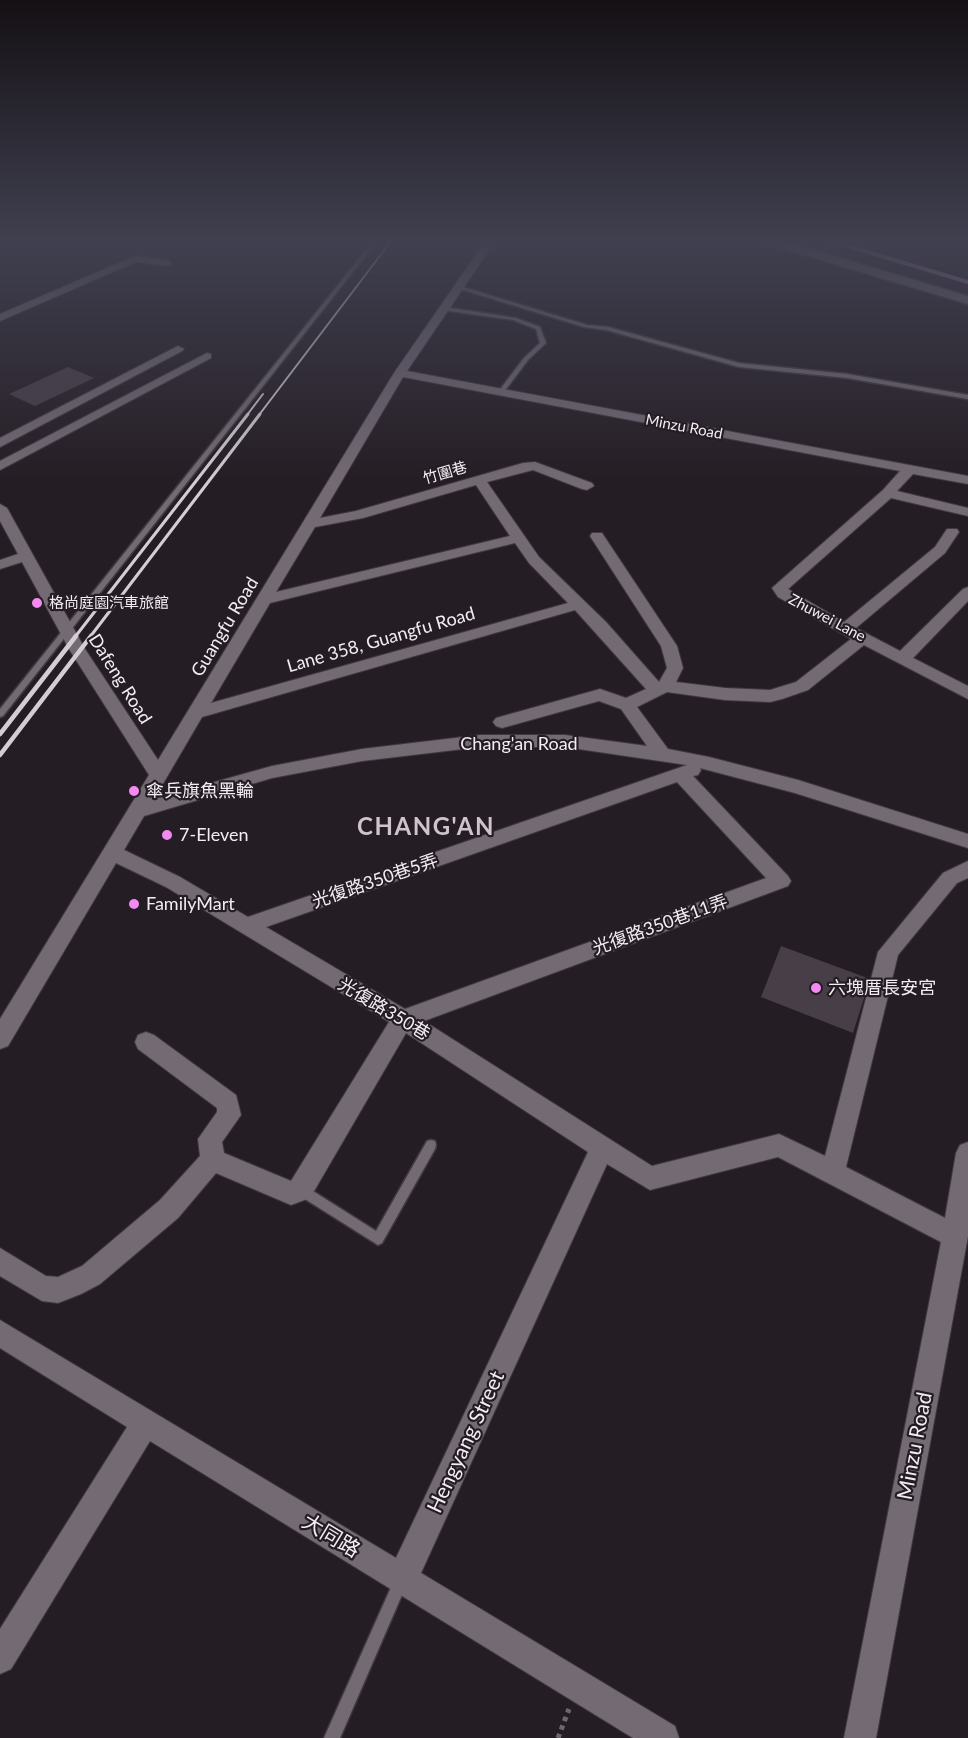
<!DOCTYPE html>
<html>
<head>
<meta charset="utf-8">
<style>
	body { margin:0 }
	canvas { display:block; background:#251d24 }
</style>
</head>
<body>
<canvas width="968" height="1738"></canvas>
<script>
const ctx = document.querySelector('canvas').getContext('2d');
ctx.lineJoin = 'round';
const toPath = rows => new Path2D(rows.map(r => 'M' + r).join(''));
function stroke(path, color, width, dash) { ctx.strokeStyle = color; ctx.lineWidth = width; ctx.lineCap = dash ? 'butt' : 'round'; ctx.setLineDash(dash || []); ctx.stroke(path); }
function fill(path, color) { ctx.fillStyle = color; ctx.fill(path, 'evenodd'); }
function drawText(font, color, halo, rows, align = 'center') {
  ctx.font = font + ' Lato,"Noto Sans TC",sans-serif'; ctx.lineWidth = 4.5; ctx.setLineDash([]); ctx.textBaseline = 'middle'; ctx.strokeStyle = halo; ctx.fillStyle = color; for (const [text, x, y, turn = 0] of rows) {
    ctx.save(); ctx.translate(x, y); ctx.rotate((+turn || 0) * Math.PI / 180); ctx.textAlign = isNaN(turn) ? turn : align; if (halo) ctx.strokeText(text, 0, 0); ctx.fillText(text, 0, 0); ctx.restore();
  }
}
stroke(toPath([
	[828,240,968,282]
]), '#aa7daa', 4);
fill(toPath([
	[68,367,94,378,35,406,9,394],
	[781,946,870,979,853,1033,761,997]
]), '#473e47');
const service = toPath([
	[374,240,378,240,3,716,0,717,0,709,374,240],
	[459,286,587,325,608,327,739,363,847,374,968,395,968,399,847,378,739,367,606,330,584,327,457,288,457,287,459,286],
	[444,307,516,318,540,327,546,343,528,360,503,393,499,393,499,391,524,358,540,343,536,329,513,320,442,310,441,309,444,307],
	[431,1140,435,1141,436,1145,435,1149,382,1243,378,1245,297,1194,295,1190,297,1186,301,1185,305,1186,376,1231,427,1141,431,1140],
	[401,1574,406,1576,408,1581,340,1738,324,1738,396,1576,401,1574]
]);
const minor = toPath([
	[486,240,496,240,407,371,968,476,968,484,913,474,897,491,968,508,968,516,891,498,788,589,844,622,935,547,947,529,957,529,959,532,945,553,856,628,900,651,963,589,968,587,968,601,913,658,968,686,968,699,864,645,808,690,782,699,770,702,725,700,667,692,637,707,668,749,709,757,798,780,968,834,968,848,795,793,700,768,701,770,698,775,693,776,788,876,791,881,788,886,424,1021,652,1166,779,1134,825,1156,878,952,943,873,968,861,968,878,957,883,898,955,846,1167,945,1218,956,1153,960,1145,968,1142,968,1236,876,1738,844,1738,941,1242,778,1157,650,1190,607,1164,421,1573,675,1726,679,1738,633,1738,150,1441,11,1669,0,1674,0,1629,127,1427,0,1348,0,1320,396,1558,588,1152,406,1033,310,1198,291,1205,216,1173,178,1218,100,1284,81,1294,58,1303,42,1301,0,1276,0,1248,46,1276,58,1277,82,1266,160,1200,200,1156,198,1139,217,1112,217,1108,138,1049,135,1042,138,1035,146,1032,154,1035,236,1095,241,1115,222,1142,224,1153,291,1181,389,1022,166,887,116,863,8,1046,0,1049,0,1019,149,775,69,649,22,562,0,569,0,560,18,554,0,521,0,504,7,508,85,649,158,760,394,373,486,240],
	[403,377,900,471,883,490,772,588,778,597,851,639,796,682,770,690,725,688,676,682,683,668,677,646,602,533,592,533,590,536,661,646,667,668,659,682,606,622,539,557,487,482,533,470,582,489,587,490,594,486,592,483,535,462,523,463,356,511,320,518,403,377],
	[476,485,510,536,276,592,315,527,363,518,476,485],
	[515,543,529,563,568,603,211,703,270,603,515,543],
	[575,610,646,689,626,698,600,689,496,718,493,722,496,726,502,728,599,701,621,709,647,746,565,735,480,735,362,749,272,766,154,799,202,717,575,610],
	[480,747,565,747,687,765,248,917,180,877,124,850,144,816,272,778,362,761,480,747],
	[677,782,766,878,405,1009,266,927,677,782],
	[135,256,167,260,172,263,167,266,136,262,0,321,0,314,135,256],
	[178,346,184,349,182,351,0,447,0,438,178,346],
	[207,353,211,354,211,358,0,470,0,461,207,353]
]);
const tertiary = toPath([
	[762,240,780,240,968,296,968,304,764,243,762,240]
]);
stroke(service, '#403a40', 3);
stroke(minor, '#403a40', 2);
stroke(tertiary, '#403a40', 3);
stroke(toPath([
	[558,1738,569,1709]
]), '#6f676e', 5, [4.5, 4.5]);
fill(service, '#746a74');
fill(minor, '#746a74');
fill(tertiary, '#746a74');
stroke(toPath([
	[247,415,263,394],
	[259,415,392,240]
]), '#d4ced4', 2);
stroke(toPath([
	[75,637,248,414],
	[90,637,260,414]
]), '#d4ced4', 3);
stroke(toPath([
	[0,734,76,636],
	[0,755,91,636]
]), '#d4ced4', 4.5);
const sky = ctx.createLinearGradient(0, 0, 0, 483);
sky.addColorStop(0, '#141014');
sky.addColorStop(0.5, '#404050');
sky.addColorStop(1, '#40405000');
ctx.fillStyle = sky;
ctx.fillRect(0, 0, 968, 483);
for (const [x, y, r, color] of [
	[37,603,6,"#f28af2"],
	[134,791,6,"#f28af2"],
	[167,835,6,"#f28af2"],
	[134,904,6,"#f28af2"],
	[816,988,6,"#f28af2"]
]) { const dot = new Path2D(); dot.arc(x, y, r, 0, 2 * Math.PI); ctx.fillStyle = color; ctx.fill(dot); stroke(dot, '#251d24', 2); }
drawText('15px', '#f3edf3', '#251d24', [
	["Minzu Road",684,427,11],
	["竹圍巷",445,473,-16],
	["Zhuwei Lane",827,618,28]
]);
drawText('15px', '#f3edf3', '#251d24', [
	["格尚庭園汽車旅館",49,603]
], 'left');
drawText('18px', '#f3edf3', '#251d24', [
	["Guangfu Road",225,627,-59],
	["Lane 358, Guangfu Road",381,640,-16],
	["Dafeng Road",120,679,58],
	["Chang'an Road",519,744],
	["光復路350巷5弄",375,881,-19],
	["光復路350巷11弄",660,925,-20],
	["光復路350巷",384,1009,31]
]);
drawText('18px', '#f3edf3', '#251d24', [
	["傘兵旗魚黑輪",146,791],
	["7-Eleven",179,835],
	["FamilyMart",146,904],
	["六塊厝長安宮",828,988]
], 'left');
drawText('21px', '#f3edf3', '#251d24', [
	["Hengyang Street",466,1442,-65],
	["Minzu Road",915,1446,-79],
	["大同路",331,1536,31]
]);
ctx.letterSpacing = '1.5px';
drawText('bold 24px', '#cfc4ce', '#251d24', [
	["CHANG'AN",426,827]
]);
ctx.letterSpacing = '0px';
</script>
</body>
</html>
